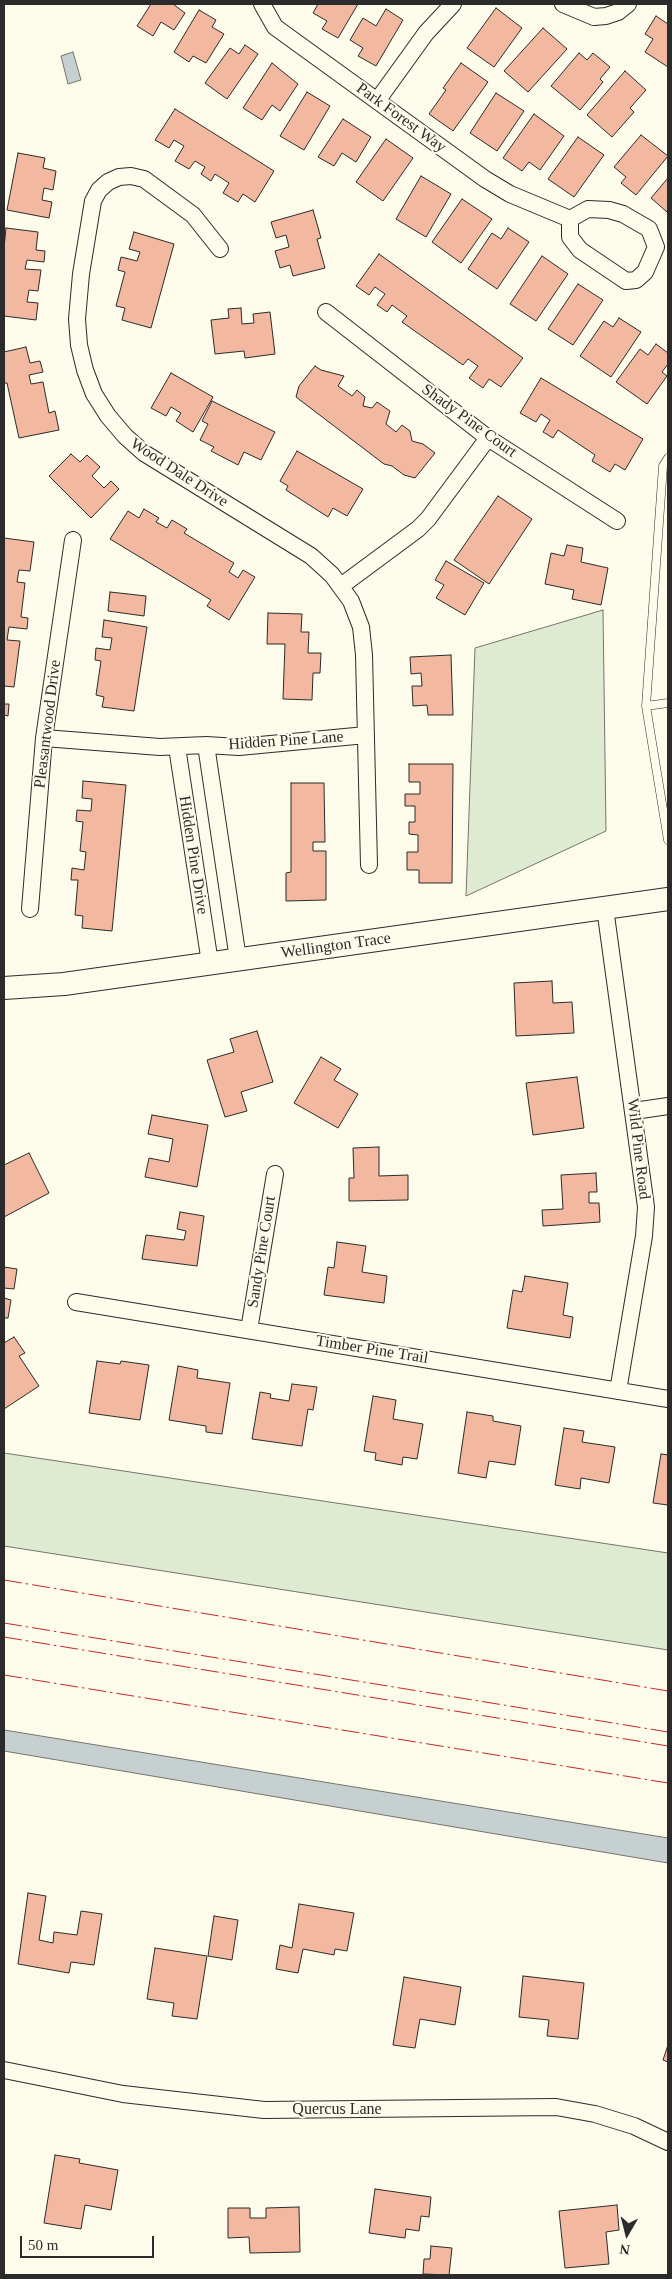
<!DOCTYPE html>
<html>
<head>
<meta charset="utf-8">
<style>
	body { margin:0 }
	#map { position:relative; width:672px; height:2279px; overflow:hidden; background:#fdfbea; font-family:Georgia,serif }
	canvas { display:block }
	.frame { position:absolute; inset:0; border:5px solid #2b2b2b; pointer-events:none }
	.north { position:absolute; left:602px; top:2209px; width:50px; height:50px; -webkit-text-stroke:4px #fdfbea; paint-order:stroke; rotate:188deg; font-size:14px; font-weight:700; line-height:20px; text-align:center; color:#2b2b2b }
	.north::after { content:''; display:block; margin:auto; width:18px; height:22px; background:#2b2b2b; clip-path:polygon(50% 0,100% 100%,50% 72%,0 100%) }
	.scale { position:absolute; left:20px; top:2236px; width:134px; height:22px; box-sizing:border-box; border:2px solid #2b2b2b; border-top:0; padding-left:6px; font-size:15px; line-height:18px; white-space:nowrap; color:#2b2b2b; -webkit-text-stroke:4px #fdfbea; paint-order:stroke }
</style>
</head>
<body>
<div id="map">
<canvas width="672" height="2279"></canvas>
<div class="frame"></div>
<div class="north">N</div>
<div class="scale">50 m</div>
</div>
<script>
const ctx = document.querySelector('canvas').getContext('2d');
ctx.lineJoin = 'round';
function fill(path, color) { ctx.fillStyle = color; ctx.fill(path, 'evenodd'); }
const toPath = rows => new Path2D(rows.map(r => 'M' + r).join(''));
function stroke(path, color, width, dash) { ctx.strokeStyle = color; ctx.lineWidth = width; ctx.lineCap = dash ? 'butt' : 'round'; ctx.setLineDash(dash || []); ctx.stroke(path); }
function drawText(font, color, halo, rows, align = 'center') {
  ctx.font = font + ' Georgia,serif'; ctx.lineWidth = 4; ctx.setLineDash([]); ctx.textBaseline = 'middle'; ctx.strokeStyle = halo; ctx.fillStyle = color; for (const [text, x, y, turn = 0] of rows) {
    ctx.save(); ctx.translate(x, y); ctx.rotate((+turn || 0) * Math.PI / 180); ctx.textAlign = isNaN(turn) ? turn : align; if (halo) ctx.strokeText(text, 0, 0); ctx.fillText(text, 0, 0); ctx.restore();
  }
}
const green = toPath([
	[603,610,606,831,466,896,475,648,603,610],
	[4,1453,668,1553,668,1650,4,1546,4,1453]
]);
fill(green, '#deebd1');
stroke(green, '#74746e', 1);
const water = toPath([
	[73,52,81,80,68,84,61,56,73,52],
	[4,1730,668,1838,668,1863,4,1751,4,1730]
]);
fill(water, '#c7d0d0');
stroke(water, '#74746e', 1);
const building = toPath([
	[151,4,173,4,185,13,174,30,161,22,153,36,137,26,151,4],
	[318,4,358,4,338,38,322,29,327,21,313,13,318,4],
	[496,8,522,28,494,67,467,48,496,8],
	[386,9,403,20,376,66,358,56,363,48,350,40,363,18,376,26,386,9],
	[199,10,216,20,212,27,224,34,206,63,193,56,189,62,174,52,199,10],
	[656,16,668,24,668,67,645,52,653,39,645,34,656,16],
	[543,28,567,49,528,92,504,71,543,28],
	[245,45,258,54,227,99,205,83,230,48,239,54,245,45],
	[579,53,587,60,593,53,610,67,600,79,603,82,580,110,551,86,579,53],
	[272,63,298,84,280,111,272,105,262,120,243,108,272,63],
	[461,63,488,82,453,131,429,114,446,90,443,88,461,63],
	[625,71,646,90,630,108,634,112,612,137,587,115,625,71],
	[307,92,330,106,304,150,280,136,307,92],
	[496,93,524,111,497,151,470,133,496,93],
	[175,109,274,171,255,202,243,194,238,202,223,193,229,183,215,174,211,181,201,174,205,167,195,161,189,169,175,161,184,146,174,140,169,148,155,140,175,109],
	[534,114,564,136,540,170,529,162,522,171,503,158,534,114],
	[343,119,371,137,356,162,342,153,334,166,318,157,343,119],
	[641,135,668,156,636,195,621,183,626,177,614,167,641,135],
	[578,137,604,155,574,197,548,179,578,137],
	[386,139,413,158,383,201,356,182,386,139],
	[18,153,45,158,43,168,56,171,53,190,44,188,42,200,52,202,49,218,7,210,18,153],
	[421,176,451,194,426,237,396,219,421,176],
	[668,178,668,210,667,212,651,198,668,178],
	[462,199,492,219,461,263,432,242,462,199],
	[313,210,321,238,317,239,325,268,293,276,290,265,280,268,275,251,289,247,286,235,276,238,271,222,313,210],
	[6,228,38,232,36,250,45,251,44,262,27,260,25,269,41,270,38,291,29,290,27,302,38,303,36,320,4,316,4,248,6,228],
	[508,228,529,242,497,289,468,269,492,233,501,239,508,228],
	[134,232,174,244,151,328,122,320,125,308,116,306,125,272,118,270,121,257,137,261,140,252,129,249,134,232],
	[379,254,523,358,501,387,489,379,483,388,469,378,478,366,468,359,463,365,402,322,407,316,392,305,387,312,377,305,385,294,375,287,369,295,356,286,379,254],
	[542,256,568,274,536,321,510,304,542,256],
	[578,284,603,300,573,345,548,329,578,284],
	[241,308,242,324,254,323,253,314,270,312,275,354,245,358,244,351,215,354,211,320,229,318,228,309,241,308],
	[619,318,641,332,611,377,580,356,604,321,613,327,619,318],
	[656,344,668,353,668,364,662,372,667,376,647,404,616,382,640,349,648,355,656,344],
	[26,347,30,363,40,361,43,372,29,375,31,384,43,382,49,413,55,411,59,430,19,438,7,383,4,383,4,352,26,347],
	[315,366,321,370,344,376,338,386,352,396,357,390,365,397,363,406,372,408,377,402,390,411,386,424,396,432,402,425,410,431,412,441,423,444,435,453,415,478,404,475,392,466,384,464,296,397,299,386,315,366],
	[171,373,213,397,193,432,176,421,181,413,171,407,166,416,151,408,171,373],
	[541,378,643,439,625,470,615,464,610,472,592,461,595,455,558,430,553,438,543,432,550,420,541,414,536,422,520,413,541,378],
	[212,401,275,432,261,460,244,452,238,465,211,451,214,447,200,440,208,424,202,421,212,401],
	[297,451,363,489,347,516,333,508,328,517,286,490,288,486,280,481,297,451],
	[71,454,80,462,87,455,100,467,92,476,104,488,111,481,119,489,91,518,49,476,71,454],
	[498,496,532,519,489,584,454,560,498,496],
	[144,509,159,518,156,522,167,528,172,520,187,529,184,533,234,563,229,572,238,578,243,570,255,577,229,620,207,606,211,600,110,539,128,511,139,518,144,509],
	[4,538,34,542,30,571,19,570,17,582,25,583,21,617,28,618,27,629,9,627,7,640,20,641,14,687,4,686,4,538],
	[567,545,583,548,581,562,608,568,601,605,572,599,574,590,545,584,551,553,564,556,567,545],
	[446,561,484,583,465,615,436,598,444,585,435,580,446,561],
	[110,592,146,596,144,616,108,611,110,592],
	[268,613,302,614,301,632,309,632,308,653,321,653,320,673,313,673,312,700,283,699,285,644,267,644,268,613],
	[104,620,147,627,134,711,102,707,104,697,96,695,101,661,95,660,96,648,110,650,112,638,102,637,104,620],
	[451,655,453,715,428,715,427,705,413,706,412,686,422,686,421,673,411,674,410,657,451,655],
	[4,704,9,704,8,716,4,715,4,704],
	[409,764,453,764,452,883,419,883,419,870,407,870,407,852,418,852,418,835,409,834,409,822,415,822,415,806,405,806,405,794,420,794,420,782,409,782,409,764],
	[83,781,126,785,112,931,82,928,83,916,75,915,78,880,71,880,72,868,84,870,86,852,80,851,83,822,76,821,77,810,91,811,92,799,82,798,83,781],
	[291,783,324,783,325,842,313,842,313,851,326,851,326,900,286,901,286,873,291,872,291,783],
	[552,981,553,1003,572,1002,574,1033,516,1036,514,983,552,981],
	[257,1031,273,1082,241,1092,247,1111,225,1117,207,1060,234,1052,230,1039,257,1031],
	[321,1057,341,1069,334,1080,358,1094,338,1128,294,1103,321,1057],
	[577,1077,584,1128,533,1135,526,1083,577,1077],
	[152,1115,208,1125,197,1187,145,1177,149,1158,169,1162,173,1139,148,1134,152,1115],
	[379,1147,379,1176,408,1175,408,1200,349,1201,349,1178,354,1178,353,1148,379,1147],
	[29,1153,49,1193,4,1217,4,1165,29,1153],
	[596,1173,597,1192,589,1192,589,1203,599,1203,600,1222,543,1226,542,1210,563,1209,561,1175,596,1173],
	[180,1212,204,1216,197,1266,142,1259,146,1235,184,1240,186,1231,177,1229,180,1212],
	[337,1242,366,1246,362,1272,387,1276,384,1303,324,1295,328,1267,334,1268,337,1242],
	[4,1267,17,1269,14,1289,4,1288,4,1267],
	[525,1276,568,1283,563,1315,573,1317,570,1338,507,1328,513,1290,522,1292,525,1276],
	[4,1298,11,1300,8,1318,4,1318,4,1298],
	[14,1337,25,1353,19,1356,39,1386,4,1409,4,1343,14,1337],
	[97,1361,120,1364,121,1361,149,1365,140,1420,89,1413,97,1361],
	[178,1366,198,1370,197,1378,230,1383,222,1434,206,1432,206,1426,169,1420,178,1366],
	[292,1384,317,1387,313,1410,308,1409,302,1446,252,1439,260,1392,271,1394,270,1398,289,1401,292,1384],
	[373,1396,396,1400,393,1419,423,1424,417,1459,403,1457,402,1465,375,1460,376,1453,364,1451,373,1396],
	[467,1412,493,1416,493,1421,521,1426,515,1465,489,1461,486,1478,458,1473,467,1412],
	[564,1428,584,1431,582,1442,615,1447,609,1483,581,1478,580,1489,555,1485,564,1428],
	[661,1454,668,1455,668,1505,653,1503,661,1454],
	[28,1893,46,1896,39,1940,53,1943,54,1932,77,1935,81,1911,102,1914,94,1965,71,1962,69,1973,18,1964,28,1893],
	[299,1904,354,1913,347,1951,335,1949,334,1955,303,1949,298,1973,276,1969,280,1945,292,1948,299,1904],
	[214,1916,238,1920,232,1960,208,1956,214,1916],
	[155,1948,207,1956,197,2019,172,2016,174,2003,147,1999,155,1948],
	[523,1976,584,1983,578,2039,547,2036,549,2020,519,2017,523,1976],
	[404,1977,461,1987,455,2025,420,2019,415,2048,393,2045,404,1977],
	[668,2045,668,2062,663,2060,668,2045],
	[55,2155,80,2159,79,2163,118,2170,111,2210,85,2205,81,2229,44,2223,55,2155],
	[375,2189,431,2197,429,2217,421,2216,419,2231,406,2229,405,2238,369,2233,375,2189],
	[617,2205,619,2230,606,2232,609,2264,565,2268,559,2211,617,2205],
	[299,2207,300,2252,250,2253,249,2237,228,2238,228,2208,250,2208,250,2218,266,2218,266,2208,299,2207],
	[431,2246,452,2248,449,2275,423,2274,424,2259,430,2259,431,2246]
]);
fill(building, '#f2b8a0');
stroke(building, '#2b2b2b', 1);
const lane = toPath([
	[668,458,663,466,646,706,668,840],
	[646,706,668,703]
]);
const street = toPath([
	[262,4,275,27,485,179,510,194,570,219,570,237,580,250,626,281,636,280,645,272,656,247,649,229,623,214,609,210,588,209,570,219],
	[563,4,594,17,606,16,618,12,628,4],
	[377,101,426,33,453,4],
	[220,249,193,215,144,179,131,176,119,177,108,182,99,190,93,201,81,274,77,319,79,345,85,370,94,394,108,416,125,436,144,453,311,556,332,575,351,601,361,627,364,655,369,865],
	[326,312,488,438,617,521],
	[341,586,418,529,428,519,488,438],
	[44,738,160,747,206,745,239,747,366,735],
	[206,745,238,959],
	[177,747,210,963],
	[605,908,646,1207,644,1236,618,1391],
	[30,909,44,738,73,540],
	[634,1111,668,1106],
	[76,1302,668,1399],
	[249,1330,275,1174],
	[4,2070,123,2094,264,2110,556,2107,595,2114,634,2126,668,2142]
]);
const secondary = toPath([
	[4,988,64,984,668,899]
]);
stroke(lane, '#2b2b2b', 9);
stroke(street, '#2b2b2b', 18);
stroke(secondary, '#2b2b2b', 24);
stroke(lane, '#fdfbea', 8);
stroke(street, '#fdfbea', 16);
stroke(secondary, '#fdfbea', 22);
stroke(toPath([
	[4,1580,668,1691],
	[4,1623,668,1732],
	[4,1637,668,1746],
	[4,1675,668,1783]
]), '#c62828', 1, [18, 4, 2.5, 4]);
drawText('16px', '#2b2b2b', '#fdfbea', [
	["Park Forest Way",401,118,36],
	["Shady Pine Court",469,421,36],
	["Wood Dale Drive",179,473,33],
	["Pleasantwood Drive",48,724,-83],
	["Hidden Pine Lane",286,741,-4],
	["Hidden Pine Drive",193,855,81],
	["Wellington Trace",336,946,-8],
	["Wild Pine Road",638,1149,83],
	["Sandy Pine Court",262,1252,-81],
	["Timber Pine Trail",372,1350,9],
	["Quercus Lane",337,2110]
]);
</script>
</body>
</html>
